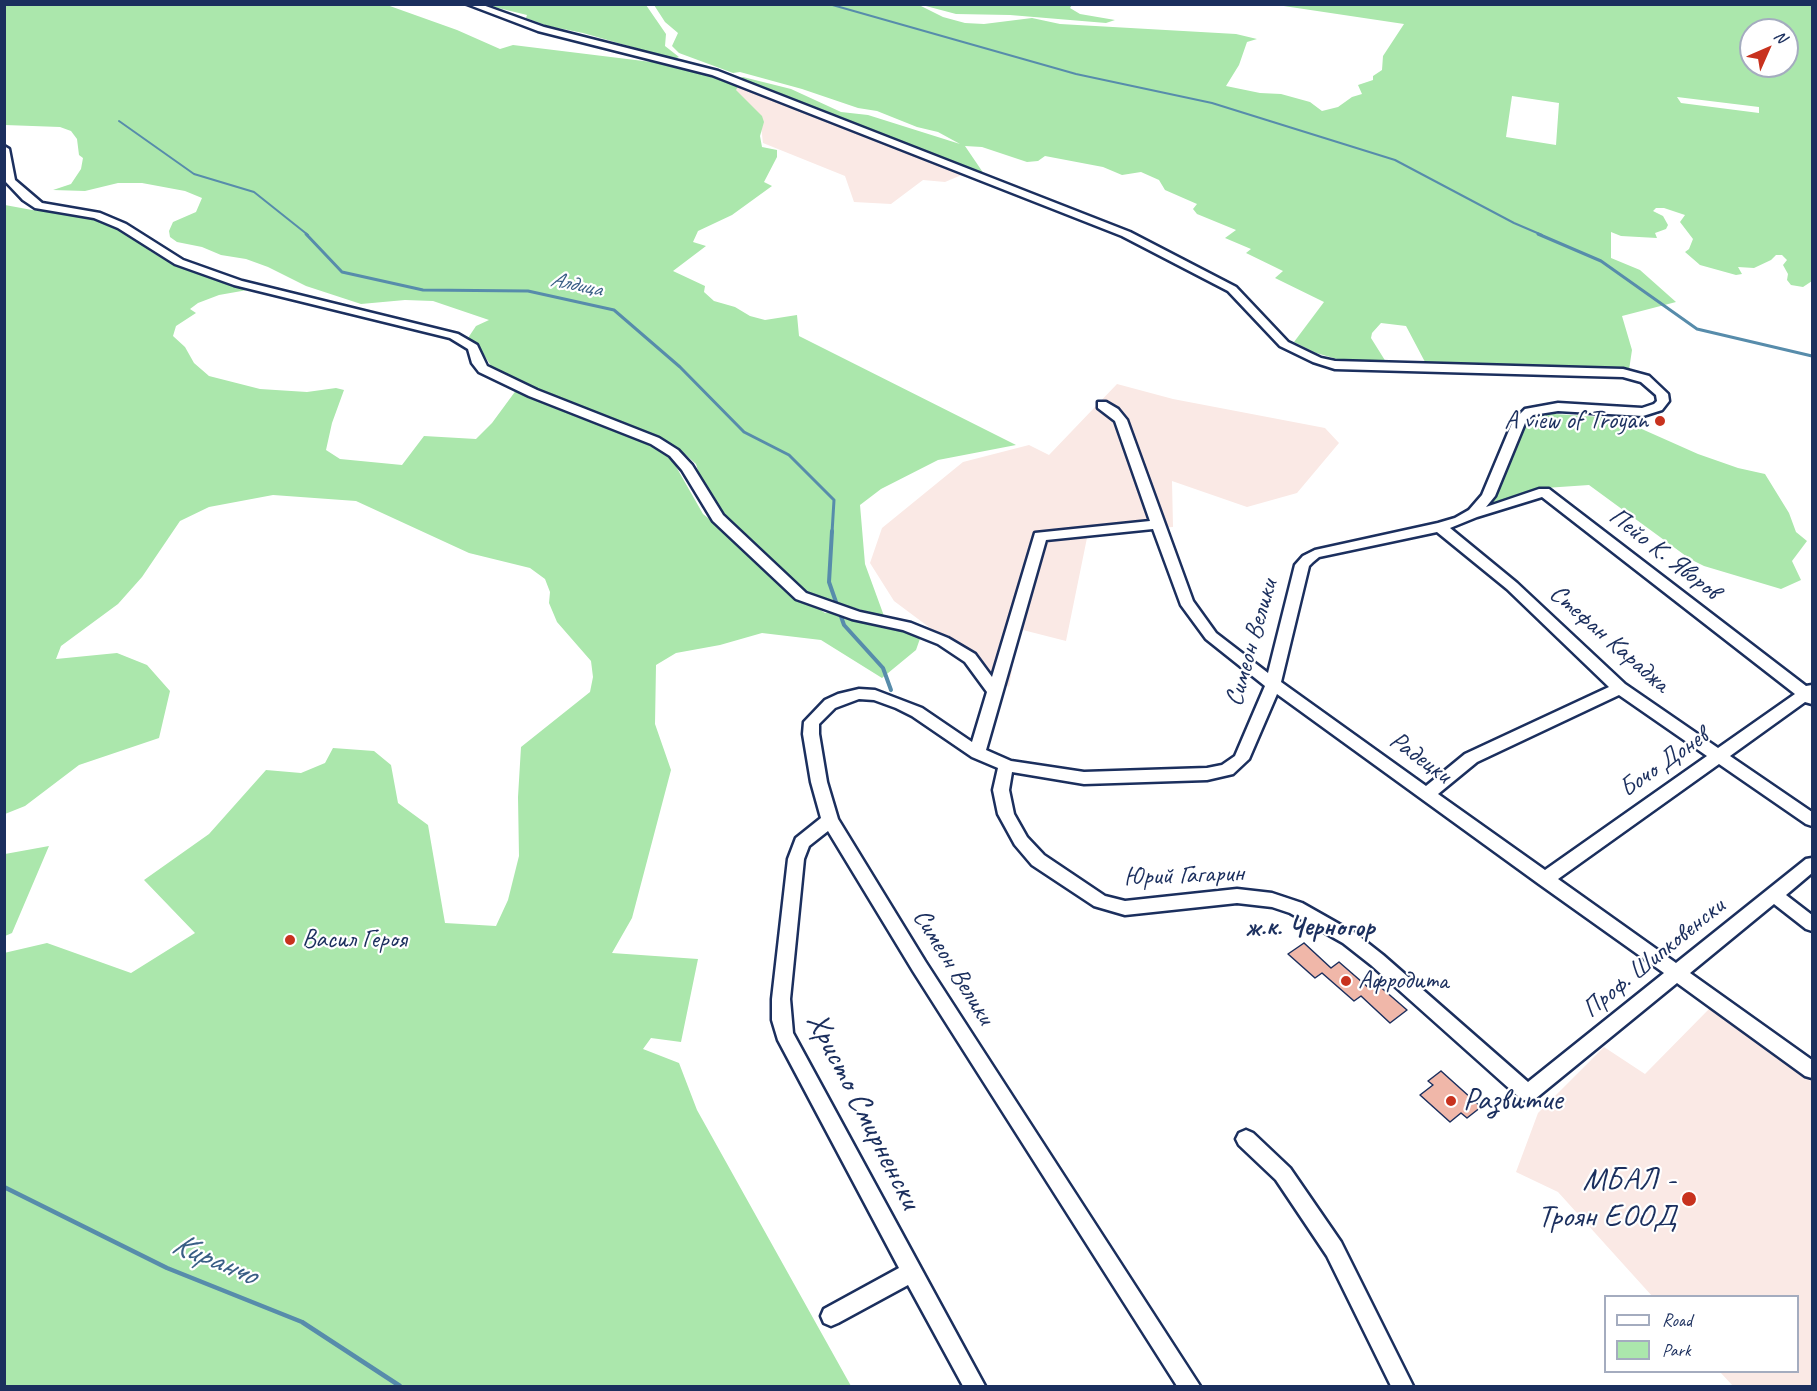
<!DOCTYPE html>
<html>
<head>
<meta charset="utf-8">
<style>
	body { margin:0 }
	#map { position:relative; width:1817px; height:1391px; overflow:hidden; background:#fff; font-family:Caveat,sans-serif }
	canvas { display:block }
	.frame { position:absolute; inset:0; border:6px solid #1b2f5e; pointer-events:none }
	.legend { position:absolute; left:1604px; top:1295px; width:195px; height:78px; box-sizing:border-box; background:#fff; border:2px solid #a4acbf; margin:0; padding:8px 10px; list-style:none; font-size:18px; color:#1b2f5e }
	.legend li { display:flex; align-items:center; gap:12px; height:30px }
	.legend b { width:30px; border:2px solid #a4acbf }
	.north { position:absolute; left:1739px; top:18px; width:60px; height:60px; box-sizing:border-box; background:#fff; border:2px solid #a4acbf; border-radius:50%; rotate:45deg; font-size:16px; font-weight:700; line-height:24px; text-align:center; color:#1b2f5e }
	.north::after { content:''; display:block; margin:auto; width:21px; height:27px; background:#c8321e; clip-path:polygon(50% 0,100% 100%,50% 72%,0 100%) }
</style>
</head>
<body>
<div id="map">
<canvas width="1817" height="1391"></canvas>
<div class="frame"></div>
<ul class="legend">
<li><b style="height:8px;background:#fff"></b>Road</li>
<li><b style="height:16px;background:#abe7ac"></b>Park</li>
</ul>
<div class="north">N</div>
</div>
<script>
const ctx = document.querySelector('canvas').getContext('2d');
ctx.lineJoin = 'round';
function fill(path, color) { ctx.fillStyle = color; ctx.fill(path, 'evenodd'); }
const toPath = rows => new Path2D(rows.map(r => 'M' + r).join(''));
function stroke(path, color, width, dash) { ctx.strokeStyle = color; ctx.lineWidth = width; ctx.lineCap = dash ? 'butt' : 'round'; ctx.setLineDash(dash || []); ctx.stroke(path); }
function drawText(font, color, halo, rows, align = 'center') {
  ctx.font = font + ' Caveat,sans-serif'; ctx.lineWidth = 4.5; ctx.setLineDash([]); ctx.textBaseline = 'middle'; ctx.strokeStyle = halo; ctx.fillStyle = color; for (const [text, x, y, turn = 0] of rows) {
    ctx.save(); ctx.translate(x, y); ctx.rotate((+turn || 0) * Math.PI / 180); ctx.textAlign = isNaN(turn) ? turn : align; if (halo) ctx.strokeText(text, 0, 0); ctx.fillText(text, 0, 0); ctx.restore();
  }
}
fill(toPath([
	[701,71,927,155,964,174,945,182,923,180,891,204,854,202,845,176,763,143,761,126],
	[1117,384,1173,399,1325,428,1339,443,1297,493,1247,507,1172,481,1173,527,1088,533,1066,641,1019,629,1009,687,894,601,870,563,882,528,963,462,1029,445,1049,455],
	[1710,1008,1812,1082,1812,1386,1733,1386,1720,1372,1798,1372,1798,1296,1652,1296,1558,1192,1516,1172,1538,1113,1604,1047,1645,1074]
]), '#fae9e5');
fill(toPath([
	[5,5,387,5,457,30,500,49,513,45,676,65,739,84,736,90,762,116,764,122,760,136,762,147,777,150,777,157,764,182,772,186,732,215,698,231,693,242,706,246,673,271,705,286,704,292,714,301,735,307,750,316,765,320,797,315,799,336,1016,445,938,460,881,489,860,505,865,564,884,616,814,597,795,587,776,563,762,553,713,506,703,488,696,464,686,455,657,437,629,424,582,410,497,375,484,355,461,341,468,338,476,326,489,320,433,301,405,300,361,304,306,286,268,267,246,259,221,255,202,247,177,242,170,237,169,231,173,222,196,212,202,198,185,191,142,183,118,183,85,191,53,190,71,184,81,169,83,158,79,155,77,139,71,131,60,127,5,125],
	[486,5,646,5,666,34,665,46,679,57,674,59,583,33,548,26,526,18,527,15],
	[654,5,919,5,943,17,965,23,984,24,1032,18,1060,24,1236,34,1257,39,1247,42,1239,65,1226,86,1260,93,1281,94,1310,102,1322,111,1338,107,1352,97,1362,94,1358,85,1373,80,1373,76,1382,70,1383,56,1404,24,1277,5,1812,5,1812,281,1803,287,1791,285,1787,280,1788,274,1783,265,1787,260,1782,255,1776,255,1771,260,1754,268,1738,267,1742,274,1736,275,1700,265,1685,252,1689,249,1693,239,1680,222,1685,215,1664,208,1656,208,1653,211,1663,216,1668,225,1666,229,1655,233,1657,238,1621,236,1611,232,1611,258,1640,270,1676,302,1622,316,1632,350,1629,370,1425,362,1406,326,1381,323,1372,333,1371,338,1386,362,1344,361,1316,353,1294,342,1324,302,1275,278,1283,271,1246,253,1251,249,1225,238,1236,230,1197,214,1193,209,1197,204,1165,190,1159,180,1141,172,1122,175,1103,167,1045,156,1038,161,1027,162,982,147,965,146,984,174,968,169,738,79,743,77,791,89,841,112,868,115,960,144,938,132,917,127,877,111,858,108,802,89,740,72,733,73,679,53,672,46,678,33,665,22],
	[1751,30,1787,30,1787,66,1751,66],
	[1512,96,1559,103,1556,145,1506,137],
	[1677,97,1759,107,1759,113,1681,103],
	[922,5,1072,5,1070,8,1080,14,1115,20,1106,23,1010,15,956,14],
	[5,205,32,210,74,214,115,226,139,240,150,251,162,258,253,289,219,295,198,303,190,309,196,313,176,326,173,336,185,347,194,363,209,376,260,389,307,392,336,388,344,390,332,423,326,450,340,459,402,465,424,436,476,439,492,423,517,389,574,415,607,424,651,442,670,456,703,514,732,537,746,553,788,590,816,607,825,613,834,612,923,630,916,650,882,678,821,640,762,633,720,645,676,653,656,665,655,724,671,770,632,918,612,953,698,959,681,1042,651,1038,643,1049,679,1063,697,1110,851,1386,5,1386,4,953,47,943,131,973,195,933,144,880,209,834,266,770,301,773,325,763,333,748,374,751,391,765,398,803,428,825,445,923,496,926,508,900,519,856,518,797,521,747,590,692,593,677,591,661,557,622,549,603,550,592,545,579,530,568,469,553,356,501,273,495,209,507,180,521,142,577,118,604,61,646,56,659,117,653,147,665,170,691,159,738,79,765,25,806,5,814],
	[1538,413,1617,418,1698,454,1738,468,1765,474,1789,513,1796,532,1807,541,1792,561,1801,580,1781,589,1704,566,1690,559,1589,485,1545,488,1491,503,1512,457,1522,427],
	[49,846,12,933,5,936,5,854]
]), '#abe7ac');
stroke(toPath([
	[829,4,1076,74,1212,103,1395,160,1514,223,1542,235],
	[119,121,194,174,254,192,308,235]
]), '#578cab', 2);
stroke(toPath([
	[306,234,342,272,423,290,528,291,614,310,680,367,744,432,789,455,834,500,832,533],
	[1538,234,1601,261,1697,329,1812,356]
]), '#578cab', 3);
stroke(toPath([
	[832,531,829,582,844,625,883,668,891,690]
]), '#578cab', 4);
stroke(toPath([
	[4,1187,167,1268,302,1322,400,1386]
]), '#578cab', 4.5);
const building = toPath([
	[1304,943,1331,968,1339,962,1370,989,1377,984,1407,1010,1390,1023,1361,996,1354,1001,1322,973,1315,978,1288,954,1304,943],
	[1441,1071,1481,1107,1467,1118,1461,1113,1450,1122,1420,1095,1433,1085,1428,1081,1441,1071]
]);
fill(building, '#f0b7a9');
stroke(building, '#1b2f5e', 1.5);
const minor = toPath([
	[467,4,480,4,544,27,718,71,1130,232,1236,287,1288,342,1321,358,1335,361,1623,369,1649,376,1668,394,1669,401,1662,410,1643,416,1558,411,1533,415,1525,423,1495,496,1486,507,1539,489,1549,489,1806,686,1812,685,1812,704,1805,702,1730,756,1812,812,1812,826,1806,824,1719,764,1558,879,1676,963,1806,859,1812,858,1812,873,1786,895,1812,915,1812,931,1806,929,1774,904,1690,973,1812,1060,1812,1078,1805,1076,1677,983,1535,1099,1528,1101,1521,1099,1371,965,1343,943,1290,913,1272,907,1237,903,1125,915,1094,906,1032,865,1015,845,998,814,993,790,998,768,972,757,912,716,896,708,874,700,859,699,835,708,819,724,819,734,827,782,838,819,925,961,1200,1386,1177,1386,913,971,828,831,809,846,804,859,790,999,793,1033,985,1386,963,1386,908,1285,838,1323,831,1326,824,1323,821,1316,824,1309,899,1268,778,1040,772,1020,772,999,788,859,796,838,821,818,811,782,803,734,804,722,825,700,838,694,859,689,875,690,922,708,972,742,987,692,965,662,938,644,903,630,852,619,796,599,713,521,682,470,670,456,651,444,529,396,479,372,472,363,468,349,450,338,234,285,175,264,118,228,94,218,35,208,23,200,5,181,4,146,9,149,15,180,42,203,100,213,126,224,183,260,242,281,458,334,477,345,487,366,537,390,659,438,678,450,692,465,723,515,806,593,860,612,911,623,948,638,975,654,992,677,1035,533,1150,521,1115,421,1098,408,1098,402,1106,402,1118,409,1127,420,1193,601,1216,633,1268,673,1295,565,1303,556,1315,550,1438,523,1455,518,1469,510,1482,495,1513,421,1525,409,1558,403,1642,408,1654,404,1657,401,1656,395,1641,382,1623,377,1335,369,1313,362,1280,346,1228,291,1122,236,712,75,538,31,467,4],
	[1542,497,1795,694,1718,748,1625,684,1517,583,1450,528,1477,517,1542,497],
	[1153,529,1181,605,1206,639,1265,686,1235,756,1222,765,1207,768,1084,772,1011,761,986,750,1046,540,1153,529],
	[1437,532,1507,589,1609,687,1465,754,1426,786,1281,682,1309,566,1313,562,1319,557,1437,532],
	[1277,694,1539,884,1664,973,1528,1082,1383,955,1355,933,1302,903,1272,893,1237,889,1125,901,1105,896,1044,855,1027,837,1014,814,1009,790,1012,772,1084,784,1207,780,1233,774,1249,759,1277,694],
	[1619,695,1707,756,1545,870,1438,794,1477,762,1619,695],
	[1246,1130,1253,1133,1290,1168,1341,1242,1413,1386,1391,1386,1327,1256,1276,1180,1239,1145,1236,1139,1239,1133,1246,1130]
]);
stroke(minor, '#1b2f5e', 5);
fill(minor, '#fff');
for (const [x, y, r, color] of [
	[1660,421,6,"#c8321e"],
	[290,940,6,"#c8321e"],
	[1346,981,6,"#c8321e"],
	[1451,1101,6,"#c8321e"],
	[1689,1199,8,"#c8321e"]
]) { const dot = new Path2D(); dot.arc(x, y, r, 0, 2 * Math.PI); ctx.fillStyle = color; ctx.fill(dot); stroke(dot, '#fff', 2); }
drawText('italic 22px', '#395e85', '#fff', [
	["Алдица",576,285,12]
]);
drawText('26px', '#1b2f5e', '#fff', [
	["A view of Troyan",1648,421,"right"],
	["Васил Героя",302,940],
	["Афродита",1358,981]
], 'left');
drawText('26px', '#1b2f5e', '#fff', [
	["Пейо К. Яворов",1664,554,38],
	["Стефан Караджа",1609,639,41],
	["Симеон Велики",1252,643,-74],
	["Радецки",1420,758,36],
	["Бочо Донев",1664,763,-35],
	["Юрий Гагарин",1184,876,-2],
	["Проф. Шипковенски",1654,958,-39],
	["Симеон Велики",953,967,58]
]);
drawText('bold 27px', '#1b2f5e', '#fff', [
	["ж.к. Черногор",1310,928]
]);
drawText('32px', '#1b2f5e', '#fff', [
	["Развитие",1463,1101],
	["МБАЛ -",1676,1181,"right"],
	["Троян ЕООД",1676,1218,"right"]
], 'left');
drawText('32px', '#1b2f5e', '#fff', [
	["Христо Смирненски",863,1111,63]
]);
drawText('italic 33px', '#395e85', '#fff', [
	["Киранчо",214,1260,23]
]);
</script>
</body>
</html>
